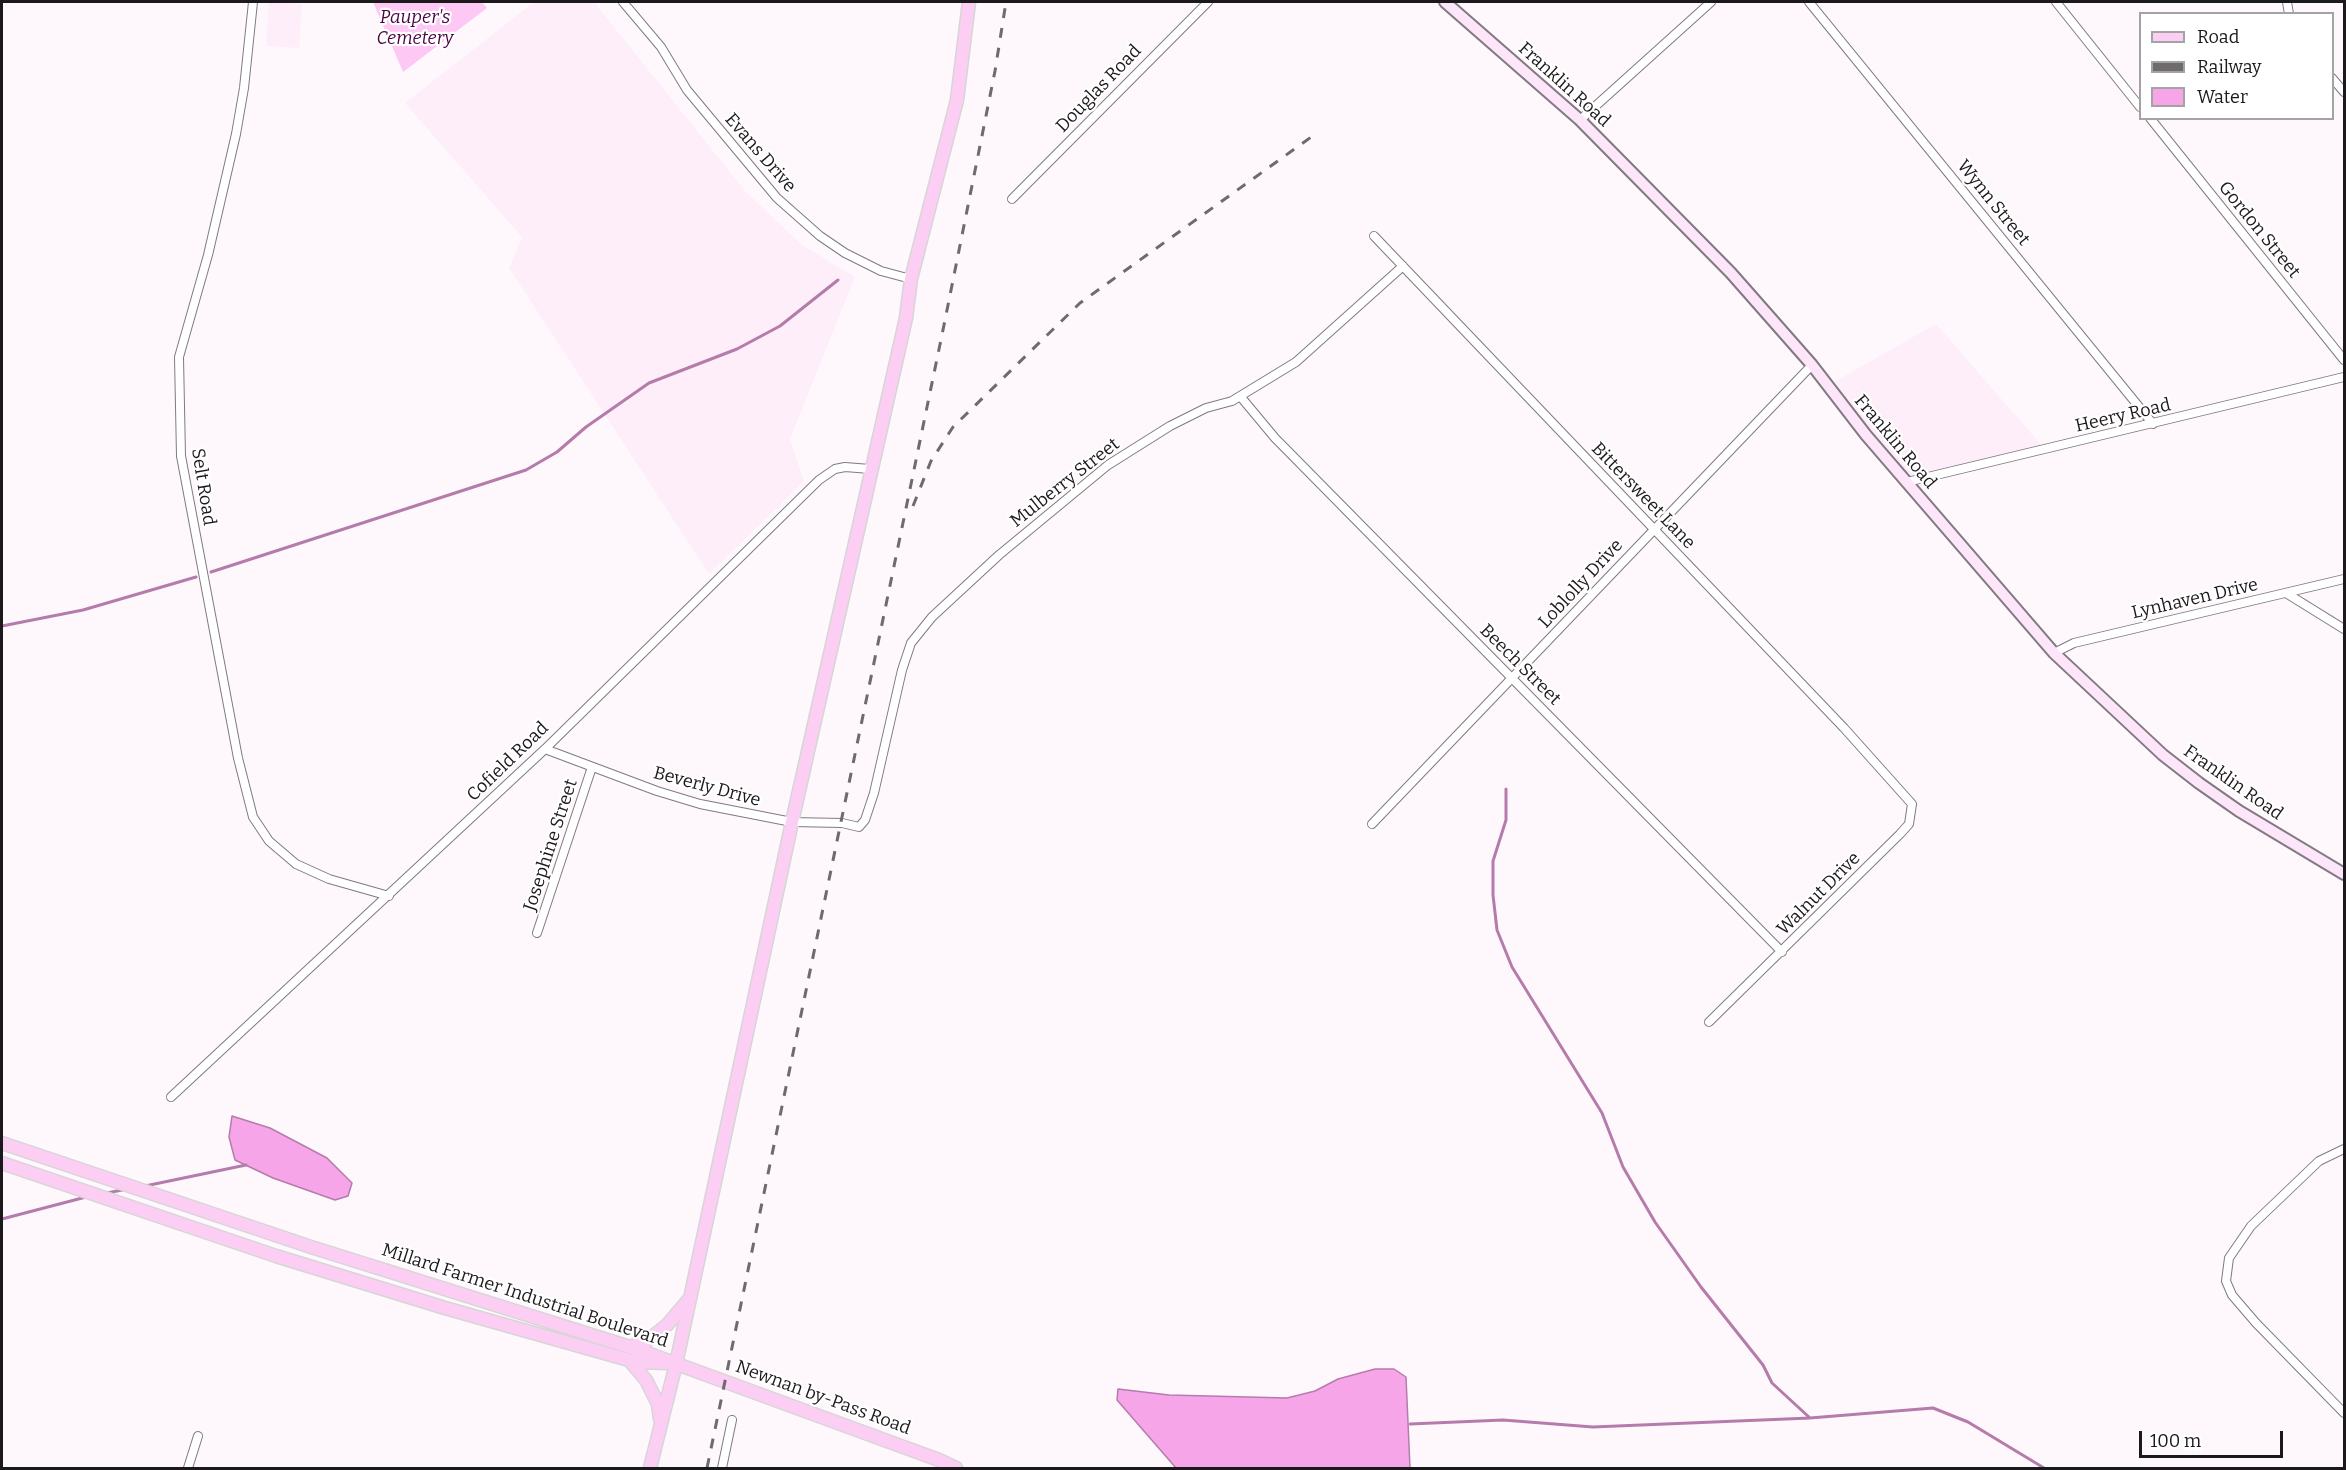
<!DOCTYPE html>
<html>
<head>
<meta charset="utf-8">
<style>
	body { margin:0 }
	#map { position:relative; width:2346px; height:1470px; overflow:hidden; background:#fef8fd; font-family:Bitter,serif }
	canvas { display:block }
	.frame { position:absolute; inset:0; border:3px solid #1c191c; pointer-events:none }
	.legend { position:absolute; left:2139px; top:12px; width:195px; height:108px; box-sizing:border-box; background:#fff; border:2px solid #a4a3a4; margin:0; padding:8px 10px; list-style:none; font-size:18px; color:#1c191c }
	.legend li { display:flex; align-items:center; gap:12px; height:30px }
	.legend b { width:30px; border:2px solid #a4a3a4 }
	.scale { position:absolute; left:2139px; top:1431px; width:144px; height:27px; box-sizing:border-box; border:3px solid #1c191c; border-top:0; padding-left:8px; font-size:18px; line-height:21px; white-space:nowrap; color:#1c191c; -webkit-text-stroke:4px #fff; paint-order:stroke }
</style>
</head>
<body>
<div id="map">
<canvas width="2346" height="1470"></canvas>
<div class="frame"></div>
<ul class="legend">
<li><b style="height:8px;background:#fccef4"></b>Road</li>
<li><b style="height:8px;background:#6e6a6d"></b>Railway</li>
<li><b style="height:16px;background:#f6a6e8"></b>Water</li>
</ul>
<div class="scale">100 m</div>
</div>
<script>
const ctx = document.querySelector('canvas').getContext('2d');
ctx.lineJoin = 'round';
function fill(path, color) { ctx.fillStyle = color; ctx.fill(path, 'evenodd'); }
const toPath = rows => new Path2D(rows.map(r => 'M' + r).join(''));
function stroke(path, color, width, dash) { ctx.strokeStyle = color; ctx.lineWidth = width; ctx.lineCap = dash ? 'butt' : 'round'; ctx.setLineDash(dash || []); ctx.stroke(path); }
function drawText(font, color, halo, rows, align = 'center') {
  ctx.font = font + ' Bitter,serif'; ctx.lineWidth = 4.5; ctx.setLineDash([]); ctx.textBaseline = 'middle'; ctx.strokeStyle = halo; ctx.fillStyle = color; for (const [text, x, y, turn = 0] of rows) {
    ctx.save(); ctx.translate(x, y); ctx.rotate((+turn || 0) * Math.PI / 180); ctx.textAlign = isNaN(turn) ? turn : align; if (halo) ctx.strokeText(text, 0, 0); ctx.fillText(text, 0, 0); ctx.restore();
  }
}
fill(toPath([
	[269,2,302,4,299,48,266,46],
	[534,2,594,2,745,191,802,245,855,277,790,439,804,481,709,574,509,268,522,237,405,103],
	[1936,324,2043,447,1906,484,1827,386]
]), '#fdeef9');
fill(toPath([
	[373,2,482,2,487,8,403,72]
]), '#fec8f4');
const water = toPath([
	[232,1116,270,1128,327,1158,352,1183,348,1196,335,1200,273,1178,235,1160,229,1137,232,1116],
	[1375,1369,1394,1369,1406,1377,1410,1468,1176,1468,1117,1400,1118,1389,1169,1395,1287,1398,1315,1391,1338,1379,1375,1369]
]);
fill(water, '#f6a6e8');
stroke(water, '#b57cab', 1.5);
stroke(toPath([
	[211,572,526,470,557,452,586,427,649,383,737,349,780,326,838,280],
	[2,626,83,610,196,577],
	[1506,789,1506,820,1493,861,1493,895,1497,930,1512,967,1602,1113,1623,1167,1655,1222,1701,1287,1763,1365,1772,1383,1810,1418],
	[145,1186,246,1165],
	[107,1193,127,1189],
	[2,1219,86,1197],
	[1410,1424,1503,1420,1593,1427,1810,1418,1933,1408,1968,1422,2044,1468]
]), '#b57cab', 3);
const minor = toPath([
	[253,2,244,88,236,134,208,255,179,357,181,456,238,758,253,817,269,841,296,864,329,879,389,896],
	[623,2,661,47,687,90,777,198,820,236,845,253,881,271,911,279],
	[1809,2,2153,424],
	[2056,2,2140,107],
	[2287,2,2289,14],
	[2332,78,2344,92],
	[2150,118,2344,360],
	[1580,120,1711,2],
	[1012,199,1208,2],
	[1374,236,1844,728,1912,804,1909,824,1900,834,1709,1022],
	[1240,396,1275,438,1782,952],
	[1907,482,2344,377],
	[2286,593,2344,629],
	[2054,653,2074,643,2344,579],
	[545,749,657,791,700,804,792,822,842,823,859,827,865,820,874,793,902,670,911,643,932,617,999,555,1108,465,1170,426,1206,408,1232,401,1296,362,1403,266],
	[1372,824,1812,365],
	[537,933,592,767],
	[171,1097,545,749,819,480,835,469,845,467,870,469],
	[2344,1149,2319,1161,2251,1226,2229,1258,2226,1281,2232,1295,2256,1323,2344,1413],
	[188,1468,198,1436],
	[722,1468,732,1420]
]);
const secondary = toPath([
	[1445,2,1580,120,1731,273,1812,365,1866,435,2054,653,2163,755,2199,783,2239,811,2344,874]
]);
const primary = toPath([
	[2,1143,311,1247,636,1349,939,1460,956,1468],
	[2,1163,276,1256,445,1308,636,1362,666,1363],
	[629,1347,647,1341,667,1325,690,1298],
	[629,1360,646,1380,658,1404,660,1419],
	[650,1468,676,1364,792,822,906,318,911,279,957,100,969,2]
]);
stroke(minor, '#817a80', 10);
stroke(secondary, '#817a80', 14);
stroke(primary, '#d6d6d6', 15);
stroke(minor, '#fff', 8);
stroke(secondary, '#fee6fa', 10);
stroke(primary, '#fccef4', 12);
stroke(toPath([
	[913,506,931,461,953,427,1080,303,1314,135],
	[707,1468,944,325,995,71,1006,2]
]), '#6e6a6d', 3, [10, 10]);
drawText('italic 18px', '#4b0344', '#fff', [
	["Pauper's",415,18],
	["Cemetery",415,39]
]);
drawText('18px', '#1c191c', '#fff', [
	["Franklin Road",1564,85,42],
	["Douglas Road",1099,89,-46],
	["Evans Drive",760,153,49],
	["Wynn Street",1993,203,51],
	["Gordon Street",2259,230,51],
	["Heery Road",2123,416,-13],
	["Franklin Road",1895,442,50],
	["Mulberry Street",1065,483,-38],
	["Selt Road",203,487,81],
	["Bittersweet Lane",1643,496,46],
	["Loblolly Drive",1581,584,-47],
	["Lynhaven Drive",2195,599,-13],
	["Beech Street",1520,665,45],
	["Cofield Road",508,762,-44],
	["Franklin Road",2233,783,35],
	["Beverly Drive",707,787,15],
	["Josephine Street",551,845,-72],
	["Walnut Drive",1819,894,-45],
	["Millard Farmer Industrial Boulevard",525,1296,18],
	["Newnan by-Pass Road",823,1398,20]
]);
</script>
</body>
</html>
